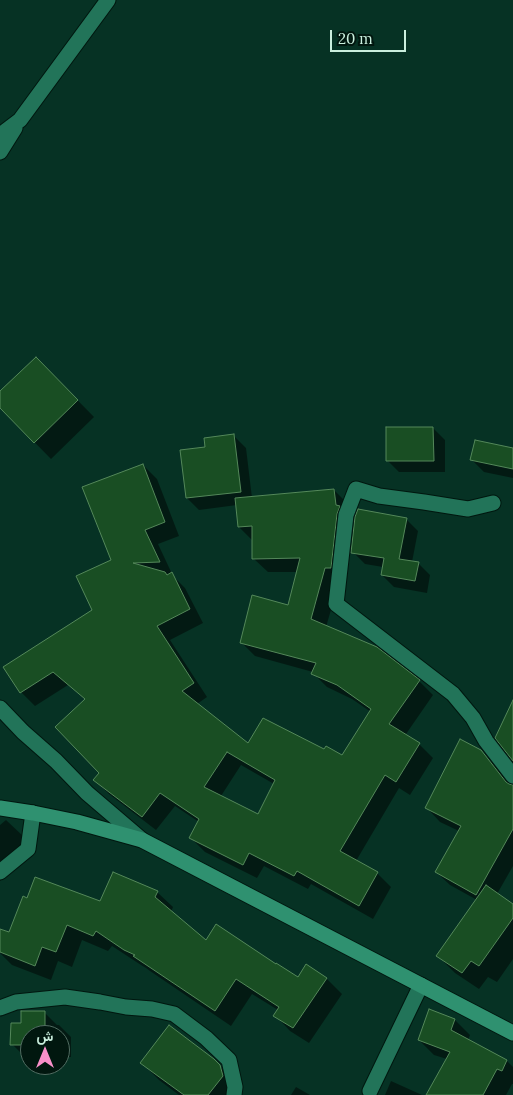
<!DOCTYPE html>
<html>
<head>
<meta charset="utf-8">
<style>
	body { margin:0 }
	#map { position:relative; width:513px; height:1095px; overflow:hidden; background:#063224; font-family:Lora,Vazirmatn,serif }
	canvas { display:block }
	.north { position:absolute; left:20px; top:1025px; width:50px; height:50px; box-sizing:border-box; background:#01170f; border:1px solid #516d62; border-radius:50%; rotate:0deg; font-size:14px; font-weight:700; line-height:20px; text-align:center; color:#caefde }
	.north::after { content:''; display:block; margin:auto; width:18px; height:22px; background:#f98fc9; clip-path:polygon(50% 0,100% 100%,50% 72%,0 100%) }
	.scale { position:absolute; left:330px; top:30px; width:76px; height:22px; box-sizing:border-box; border:2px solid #caefde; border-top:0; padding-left:6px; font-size:15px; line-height:18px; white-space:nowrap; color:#caefde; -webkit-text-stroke:4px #01170f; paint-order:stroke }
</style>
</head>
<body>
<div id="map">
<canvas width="513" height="1095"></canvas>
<div class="north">ش</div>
<div class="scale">20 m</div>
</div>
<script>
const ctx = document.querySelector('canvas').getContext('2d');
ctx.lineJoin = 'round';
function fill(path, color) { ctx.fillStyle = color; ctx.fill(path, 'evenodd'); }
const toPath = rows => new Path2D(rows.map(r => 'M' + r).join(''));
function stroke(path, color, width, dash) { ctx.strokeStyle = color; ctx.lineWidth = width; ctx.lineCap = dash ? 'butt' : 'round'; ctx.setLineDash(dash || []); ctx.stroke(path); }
fill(toPath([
	[36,358,94,417,51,459,0,407,0,393],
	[433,428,445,440,445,472,399,472,387,460],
	[234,436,246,448,252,498,334,490,348,504,339,582,326,627,419,681,433,695,406,734,419,744,433,758,410,795,399,788,356,861,377,873,391,887,373,919,311,884,308,889,264,866,257,878,205,852,191,838,199,822,175,806,156,830,109,794,95,780,100,773,86,700,68,685,35,706,21,692,93,610,112,560,143,465,157,479,179,536,158,544,173,576,185,588,203,623,170,640,207,697,197,704,248,745,324,751,342,757,371,712,352,699,327,687,313,673,313,672,255,656,241,642,289,607,298,572,268,572,254,559,253,541,239,527,237,505,199,510,187,498,207,448],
	[241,765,274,784,259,815,221,796],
	[513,449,513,478,484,472,472,460],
	[406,519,418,531,412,562,418,563,430,575,427,593,394,587,382,575,383,567,365,564,353,552],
	[480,751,494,765,510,786,513,786,513,866,497,894,513,906,513,959,497,982,488,977,479,989,455,973,438,956,477,900,450,885,436,872,459,831,440,822,427,808],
	[6,820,23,836,36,852,0,881,0,825],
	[157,892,173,907,171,912,206,942,298,979,327,979,342,994,309,1043,290,1031,275,1015,278,1010,252,994,231,1026,150,971,146,968,141,965,112,946,108,951,82,940,72,967,58,961,51,980,12,965,0,953,0,942,10,934,100,903],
	[430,1011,455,1020,470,1035,468,1040,507,1061,513,1067,513,1084,512,1084,506,1095,428,1095,447,1059,434,1055,419,1040],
	[45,1013,57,1025,59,1025,71,1037,71,1057,60,1057,60,1035,30,1035,30,1056,24,1056,12,1044,22,1024],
	[213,1060,237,1083,238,1095,179,1095,159,1080,142,1063],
	[391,1081,422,1095,385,1095],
	[296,1087,310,1095,291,1095]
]), '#0007');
const building = toPath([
	[36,357,78,400,34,443,0,408,0,391,36,357],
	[386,427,433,427,434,461,386,461,386,427],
	[234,434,241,492,186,498,180,450,205,447,204,438,234,434],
	[475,440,513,448,513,469,470,460,475,440],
	[143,464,165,522,145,530,160,562,133,563,165,572,167,575,172,572,190,609,157,626,194,683,182,691,248,743,263,718,324,749,326,746,342,755,371,709,337,685,311,674,316,663,240,643,252,595,288,605,300,558,252,559,252,526,238,527,235,498,334,489,336,505,340,506,337,514,331,568,325,568,311,619,377,647,420,680,389,724,420,743,396,782,385,775,340,851,378,872,359,906,297,871,294,876,249,853,243,865,189,838,199,819,160,793,142,817,93,780,99,773,55,727,85,699,53,672,20,693,3,667,92,610,76,576,111,560,82,487,143,464],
	[227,752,275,780,258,814,204,787,227,752],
	[358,509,407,518,399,559,419,562,415,581,381,575,384,558,351,553,355,517,358,509],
	[513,700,513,761,495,738,513,700],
	[460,739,481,750,506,782,509,784,513,785,513,829,476,895,435,872,461,826,425,808,460,739],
	[113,872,158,891,155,897,206,940,216,924,276,964,276,963,298,977,306,964,327,978,293,1028,273,1016,279,1007,236,979,215,1011,133,956,135,955,124,950,96,931,93,936,67,925,56,952,42,947,35,966,0,952,0,929,9,932,23,896,27,898,35,877,100,901,113,872],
	[486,885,513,904,513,918,479,966,471,961,462,973,436,956,486,885],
	[429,1009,455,1019,451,1030,507,1060,502,1071,497,1069,483,1095,426,1095,450,1052,418,1040,429,1009],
	[21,1011,45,1011,45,1035,30,1035,30,1045,10,1045,11,1023,21,1023,21,1011],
	[169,1025,214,1059,220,1065,223,1076,208,1095,184,1095,140,1063,169,1025]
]);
fill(building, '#194e23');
stroke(building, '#54885a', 1);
const minor = toPath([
	[0,135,20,120,108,0],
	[0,152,15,128],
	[493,503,468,509,424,502,379,496,356,489,346,515,336,604,453,694,473,718,486,741,513,776],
	[0,708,23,732,56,761,87,793,142,840],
	[0,872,28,849,33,813],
	[0,1008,16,1002,65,997,100,1002,126,1007,152,1009,174,1014,206,1038,229,1060,235,1087,234,1095],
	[370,1091,421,985]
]);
const major = toPath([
	[0,808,33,813,77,822,142,840,513,1033]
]);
stroke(minor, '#01170f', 17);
stroke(major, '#01170f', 17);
stroke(minor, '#227459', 15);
stroke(major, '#2f9170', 15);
</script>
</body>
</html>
